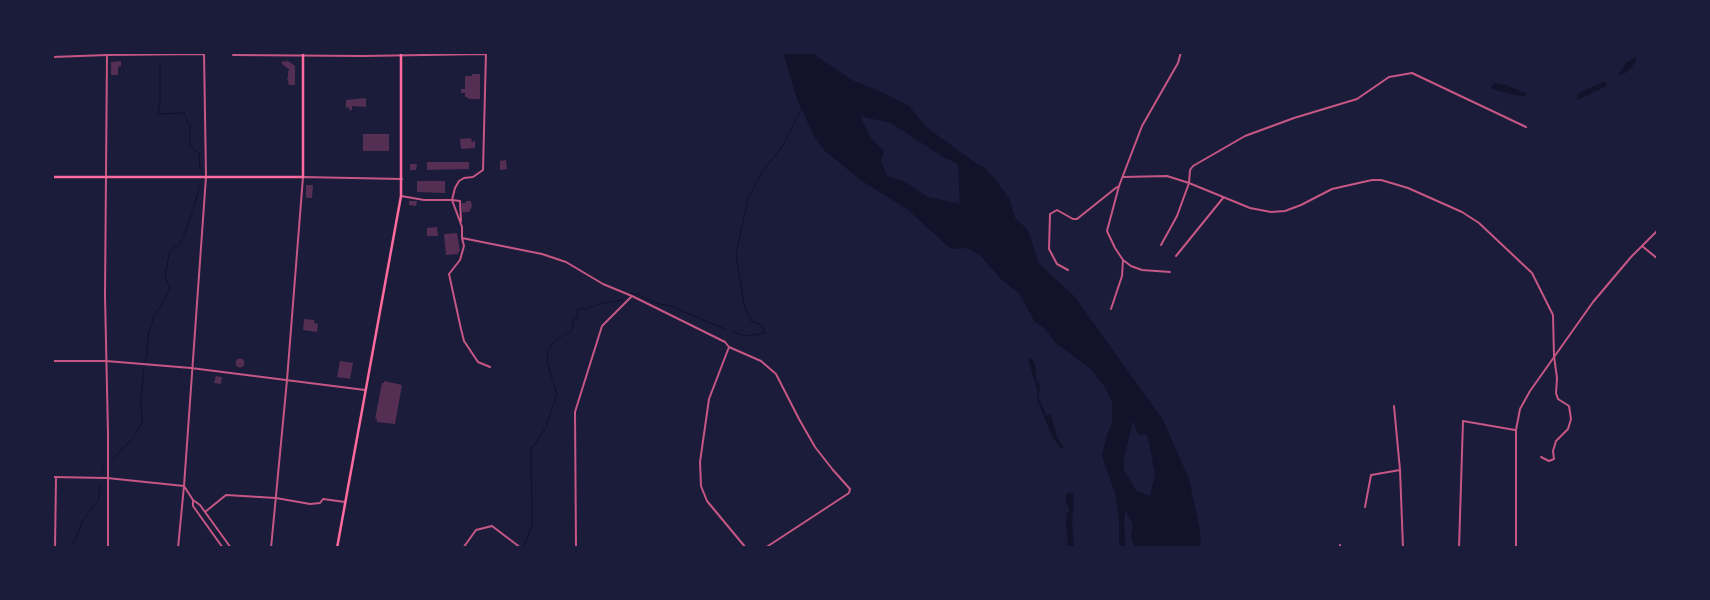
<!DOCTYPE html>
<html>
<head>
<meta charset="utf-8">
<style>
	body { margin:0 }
	#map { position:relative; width:1710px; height:600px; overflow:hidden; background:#1b1b3a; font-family:Arial,sans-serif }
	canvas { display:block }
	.frame { position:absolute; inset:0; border:54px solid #1b1b3a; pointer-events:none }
</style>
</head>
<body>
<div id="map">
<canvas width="1710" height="600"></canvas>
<div class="frame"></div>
</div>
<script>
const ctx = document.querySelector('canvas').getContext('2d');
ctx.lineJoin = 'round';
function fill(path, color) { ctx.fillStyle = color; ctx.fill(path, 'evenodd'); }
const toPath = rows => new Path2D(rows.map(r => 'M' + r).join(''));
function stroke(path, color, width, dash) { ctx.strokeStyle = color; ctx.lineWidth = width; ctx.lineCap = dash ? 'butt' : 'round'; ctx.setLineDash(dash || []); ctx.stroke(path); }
fill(toPath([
	[783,53,812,53,854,81,875,89,909,106,926,127,977,164,984,167,998,183,1010,200,1015,218,1028,230,1039,264,1074,296,1163,420,1189,479,1200,531,1201,547,1135,547,1131,536,1133,524,1125,509,1124,524,1126,547,1119,547,1119,522,1115,493,1102,456,1107,434,1112,424,1112,402,1104,386,1090,368,1057,344,1044,328,1035,322,1019,294,1000,278,980,255,967,248,951,249,907,209,862,181,825,151,814,136,797,99],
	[860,116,891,123,943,157,958,164,960,204,928,197,904,181,887,176,881,161,884,151,871,138],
	[1133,420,1138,434,1147,435,1150,448,1155,474,1150,496,1137,491,1124,471,1124,459],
	[1636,57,1636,61,1630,69,1625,73,1618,75,1627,62],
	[1602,82,1606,82,1607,86,1577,100,1577,94],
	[1494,83,1506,85,1527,94,1524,96,1515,95,1499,91,1491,88],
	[1029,358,1032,358,1036,368,1036,380,1039,383,1040,389,1038,395,1039,399,1046,415,1051,415,1057,437,1064,448,1061,449,1052,436,1037,399,1037,389,1029,362],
	[1073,492,1074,504,1072,520,1074,547,1068,547,1066,522,1066,514,1069,512,1069,508,1066,503,1066,494]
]), '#12122b');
stroke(toPath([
	[160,62,160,103,158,114,184,113,190,127,190,147,199,153,200,169],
	[628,294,637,294,655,303,670,306,727,330],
	[732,332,746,336,765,333,763,326,751,321,744,305,736,254,748,199,762,172,784,144,795,121,802,109],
	[145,362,147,355,148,335,154,316,164,301,170,288,165,276,170,250,180,244,192,214,200,185],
	[113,459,133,438,142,423,141,400,144,368],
	[102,474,103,466],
	[69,548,74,542,83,520,98,500,101,485],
	[523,548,532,526,531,450,546,427,557,394,547,362,548,351,553,343,562,336,571,332,573,327,572,321,577,318,578,310,582,308,585,309,603,303,623,300]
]), '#12122b', 1);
fill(toPath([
	[121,61,121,66,118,67,118,75,111,75,111,62],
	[288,61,295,66,295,85,289,85,287,78,288,78,288,71,290,70,283,65,281,62],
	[472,74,480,74,480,99,468,99,468,97,465,97,465,93,461,93,461,89,465,89,465,76,472,76],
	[366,98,366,107,352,106,352,110,349,110,349,107,346,108,346,100],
	[363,134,389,134,389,151,363,151],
	[471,138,472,142,475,141,475,148,461,149,460,139],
	[506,160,507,169,500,170,500,161],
	[427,162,469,162,469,169,427,170],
	[410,164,417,164,416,170,410,170],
	[417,181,445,181,445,193,417,192],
	[306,185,313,185,312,198,306,198],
	[409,201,417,201,416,206,409,205],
	[466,201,471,201,472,206,469,212,462,212,462,203,466,203],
	[437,227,438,236,427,236,427,228],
	[457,233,460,251,458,252,458,254,446,255,444,234],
	[304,319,314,320,314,323,318,324,317,332,303,330],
	'235.5 363a4.5 4.5 0 1 1 9 0a4.5 4.5 0 1 1-9 0Z',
	[340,361,353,363,350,379,337,377],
	[216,376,222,377,221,384,214,383],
	[384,381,402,385,395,424,377,422,377,419,375,419,382,383,384,383]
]), '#542f53');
stroke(toPath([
	[204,52,206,177,184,486,193,500,200,505,231,548],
	[233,55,363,56,486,54],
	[52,57,107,55,204,54],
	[1123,177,1167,176,1189,183,1190,170,1193,166,1245,136,1294,118,1357,99,1389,77,1412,73,1526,127],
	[401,196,424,200,452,200,462,227,462,238,542,254,566,262,603,284,632,296],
	[461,221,460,201,452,200,455,188,459,181,464,178,473,177,483,170,486,52],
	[462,238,464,246,460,260,449,274,461,329,464,341,478,362,490,367],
	[1161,245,1177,216,1189,183,1250,208,1271,212,1285,211,1301,205,1332,189,1372,180,1381,180,1408,188,1462,212,1479,223,1532,273,1553,315,1554,356,1557,378,1556,393,1558,399,1569,406,1571,419,1568,429,1556,441,1553,451,1554,459,1549,461,1541,457],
	[1642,246,1658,259],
	[1176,256,1223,198],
	[1068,270,1057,264,1049,249,1050,214,1057,210,1073,219,1077,219,1117,187],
	[1170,272,1142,270,1131,266,1123,260,1115,248,1107,231,1119,186,1142,126,1178,63,1181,52],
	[1111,309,1122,276,1123,260],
	[729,347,761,361,776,374,799,419,815,447,833,470,850,489,849,493,765,548],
	[52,361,106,361,191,368,365,390],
	[1394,406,1400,470,1403,548],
	[52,477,107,478,184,486,178,548],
	[193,500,193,506,223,548],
	[1365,507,1371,475,1400,470],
	[205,512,226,495,276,498,310,504,320,503,323,499,345,502],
	[1340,545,1340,548],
	[55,548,56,477],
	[463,548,476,530,492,526,521,548],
	[576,548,575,412,602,326,632,296,725,342,729,347,709,399,700,462,701,486,707,501,746,548],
	[1459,548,1463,421,1515,430]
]), '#c65784', 2);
stroke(toPath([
	[107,52,105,296,108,434,108,548],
	[271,548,287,380,303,177,402,179],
	[1516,548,1516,430,1520,409,1530,391,1593,302,1631,257,1658,230]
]), '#c65784', 2);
stroke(toPath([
	[52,177,303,177,303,52],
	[337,548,401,196,401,52]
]), '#ff6b9d', 2.5);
</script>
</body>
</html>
